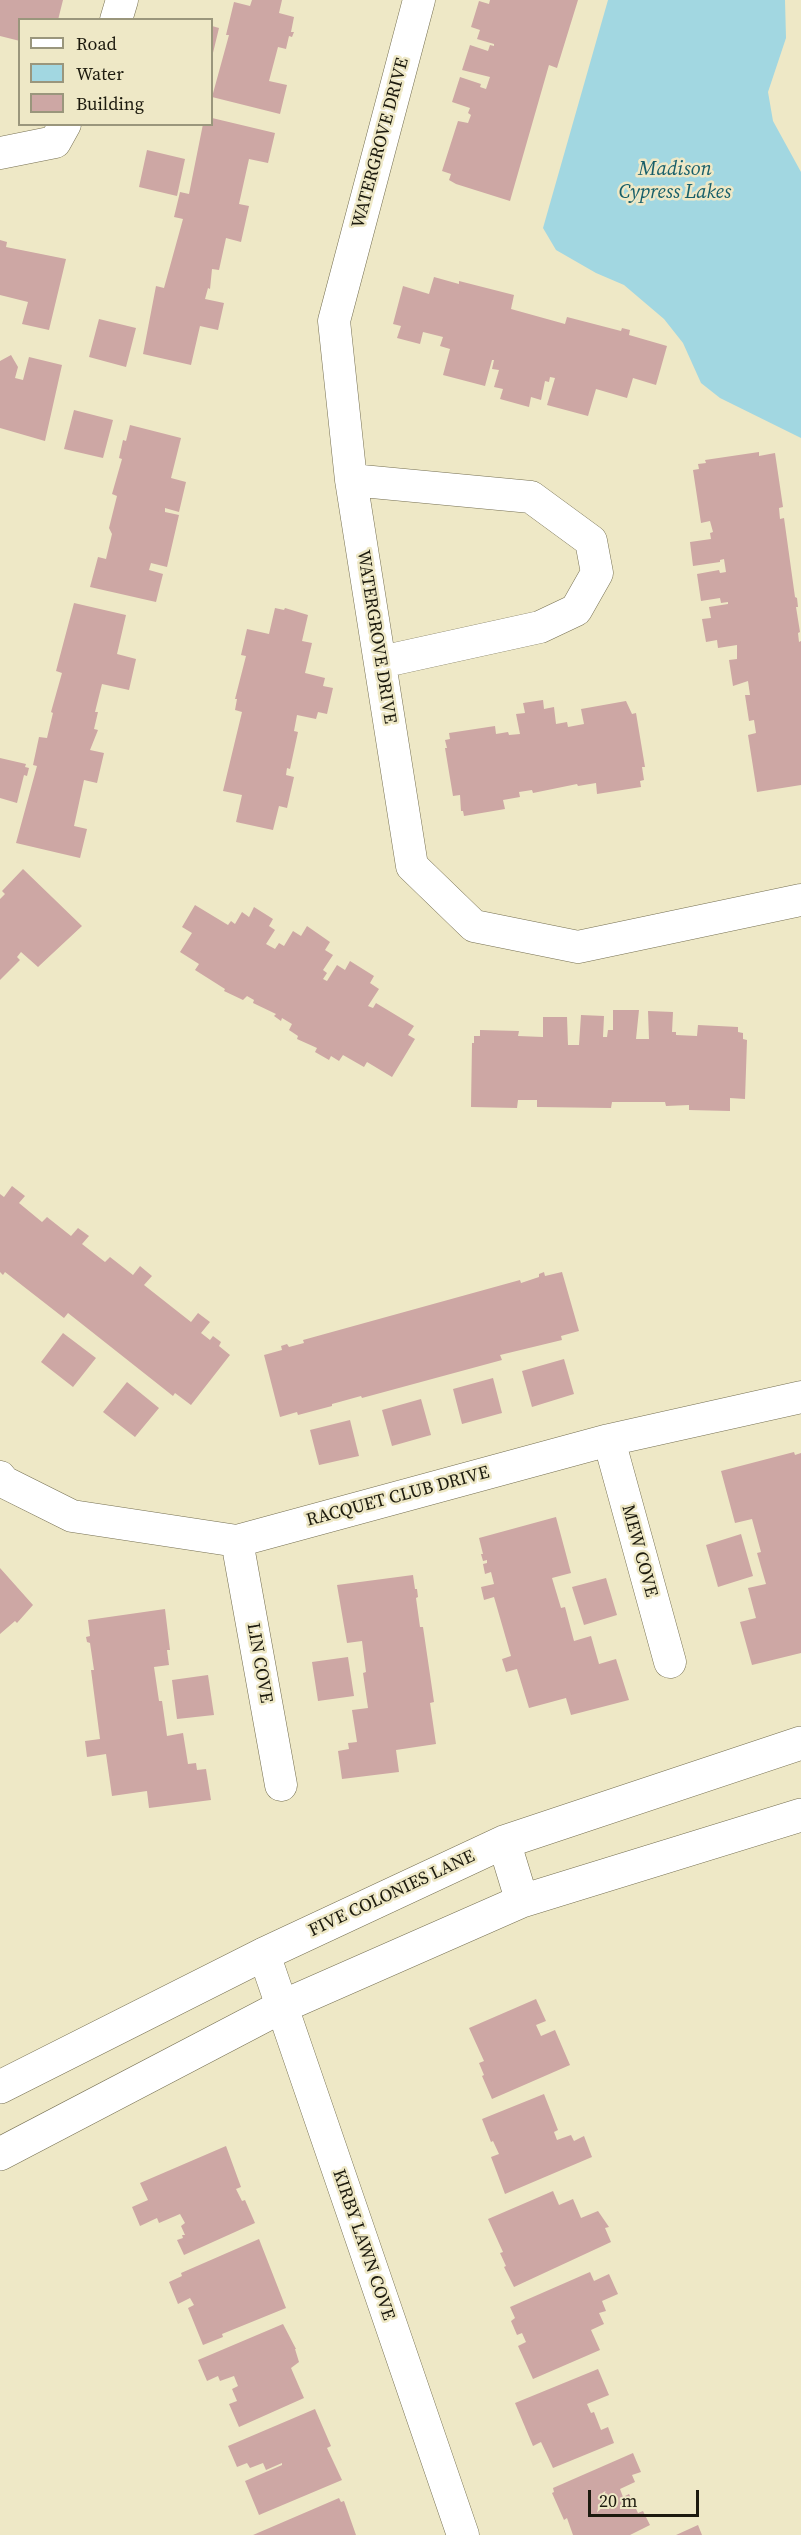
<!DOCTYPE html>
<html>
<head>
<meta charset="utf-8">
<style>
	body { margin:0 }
	#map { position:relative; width:801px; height:2535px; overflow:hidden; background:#eee8c6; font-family:"Source Serif 4",serif }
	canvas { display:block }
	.legend { position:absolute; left:18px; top:18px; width:195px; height:108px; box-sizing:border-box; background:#eee8c6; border:2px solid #9a967c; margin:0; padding:8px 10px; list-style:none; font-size:18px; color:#1c1a0e }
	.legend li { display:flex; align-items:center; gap:12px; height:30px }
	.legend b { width:30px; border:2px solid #9a967c }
	.scale { position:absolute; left:588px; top:2490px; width:111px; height:27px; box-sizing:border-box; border:3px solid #1c1a0e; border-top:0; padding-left:8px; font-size:18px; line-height:21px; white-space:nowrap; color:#1c1a0e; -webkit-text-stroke:4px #eee8c6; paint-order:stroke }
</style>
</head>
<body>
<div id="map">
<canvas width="801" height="2535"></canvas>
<ul class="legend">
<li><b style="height:8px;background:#fff"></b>Road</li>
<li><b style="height:16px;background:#a2d7e1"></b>Water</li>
<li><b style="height:16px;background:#cda7a4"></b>Building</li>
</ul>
<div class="scale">20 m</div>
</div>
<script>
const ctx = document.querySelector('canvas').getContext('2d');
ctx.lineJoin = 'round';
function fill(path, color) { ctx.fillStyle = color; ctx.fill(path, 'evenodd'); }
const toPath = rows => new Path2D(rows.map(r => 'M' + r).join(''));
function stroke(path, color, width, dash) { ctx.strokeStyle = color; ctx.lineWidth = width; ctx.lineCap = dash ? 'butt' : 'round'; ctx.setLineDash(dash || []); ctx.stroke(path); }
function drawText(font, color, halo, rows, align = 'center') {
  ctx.font = font + ' "Source Serif 4",serif'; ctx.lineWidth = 5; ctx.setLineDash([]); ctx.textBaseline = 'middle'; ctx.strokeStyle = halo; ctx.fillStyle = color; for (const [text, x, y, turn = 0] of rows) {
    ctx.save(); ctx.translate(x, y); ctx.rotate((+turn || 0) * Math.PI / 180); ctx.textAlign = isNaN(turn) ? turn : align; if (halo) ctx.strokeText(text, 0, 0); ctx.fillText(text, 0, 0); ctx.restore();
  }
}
fill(toPath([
	[608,0,785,0,786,38,768,92,773,121,801,172,801,438,720,398,701,383,683,343,664,319,624,285,596,273,556,250,543,228]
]), '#a2d7e1');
fill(toPath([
	[0,0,63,0,58,20,20,20,20,41,0,36],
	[252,0,282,0,279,13,294,17,291,32,294,32,292,37,289,36,286,49,278,47,269,81,287,85,280,114,212,97,229,35,226,35,234,2,250,6],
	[490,0,578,0,557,68,549,65,510,201,456,184,449,180,451,174,442,171,458,121,468,123,471,115,468,113,470,108,452,102,460,77,481,84,480,87,486,89,490,77,462,70,470,45,488,51,490,45,494,46,494,44,477,39,480,30,471,27,479,1,489,4],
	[212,26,219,28,212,57],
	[212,118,275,133,268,163,249,159,239,204,249,206,241,242,226,238,219,270,212,269,210,289,208,288,205,299,224,303,218,330,200,326,191,365,143,354,156,286,164,288,183,219,174,217,180,192,189,194,203,124,212,124],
	[147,150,185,159,177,196,139,187],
	[0,240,7,242,6,247,66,259,49,330,22,324,28,302,0,295],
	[434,277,459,284,459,281,514,295,511,309,565,324,567,317,621,331,622,328,630,330,629,335,667,346,656,385,633,378,627,398,596,389,588,416,547,405,555,378,550,377,549,382,545,381,541,400,531,397,529,407,500,399,503,389,494,387,499,370,492,369,494,360,492,360,485,386,443,375,450,349,440,346,443,337,423,332,420,344,397,338,401,326,393,324,403,286,429,294],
	[99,319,136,328,126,367,89,357],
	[11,355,18,367,15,378,23,380,29,357,62,365,45,441,0,428,0,361],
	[74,410,113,420,103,458,64,449],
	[130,425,181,438,171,478,186,482,179,512,165,508,165,512,179,515,167,567,151,563,149,570,163,574,156,602,90,587,98,557,106,559,112,534,109,528,117,496,112,494,122,459,119,458,123,440,126,441],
	[759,452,759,456,775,453,783,507,779,508,780,519,784,518,795,597,797,598,798,607,796,607,800,632,798,633,799,642,801,641,801,785,757,792,748,735,756,733,754,720,749,721,745,695,750,695,748,681,733,686,729,660,737,659,737,645,718,648,717,640,706,642,702,619,711,618,709,607,728,604,728,602,721,603,720,598,701,601,697,574,719,570,720,573,726,572,724,559,720,560,720,562,693,566,690,542,711,539,710,533,713,532,710,521,701,523,693,470,699,469,698,464,706,463,705,460],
	[74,603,126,615,117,654,136,659,129,690,102,684,95,712,98,712,94,729,98,730,90,750,104,753,97,783,84,780,74,826,87,829,80,858,16,843,37,766,33,765,39,737,47,738,53,713,51,712,62,673,56,671],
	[275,608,284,610,285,608,308,615,302,641,312,643,305,673,325,678,323,686,333,688,327,714,318,712,316,719,297,715,294,731,298,732,290,769,287,768,286,775,294,777,287,808,279,806,273,830,236,822,242,795,223,791,242,712,235,710,237,699,235,699,246,656,241,655,247,629,269,634],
	[543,700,544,709,554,707,556,724,567,722,568,727,584,724,581,709,626,701,632,714,636,713,645,767,642,767,644,780,640,781,641,787,597,794,596,783,578,786,577,784,533,793,532,790,519,792,520,797,503,800,505,809,464,816,463,811,461,811,460,795,453,796,445,748,447,748,445,740,450,739,449,733,495,726,496,734,508,732,509,735,520,734,516,714,525,713,523,703],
	[0,758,26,764,25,767,29,768,27,776,24,775,17,803,0,798],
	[23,869,82,926,38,967,21,952,17,957,20,960,0,980,0,899,5,894,2,891],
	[195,905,228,925,231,921,235,924,242,912,249,917,254,907,273,919,269,926,275,930,266,944,275,949,279,943,284,946,293,931,301,936,307,926,330,942,325,950,333,955,323,970,327,973,323,979,327,981,337,965,345,970,350,961,374,976,370,983,379,989,368,1006,373,1008,376,1003,414,1026,408,1035,415,1039,392,1077,367,1062,364,1067,343,1055,339,1061,331,1056,329,1060,315,1052,317,1048,297,1039,298,1036,289,1030,292,1024,282,1018,281,1021,274,1016,276,1014,253,1003,254,1000,247,996,243,1000,224,991,225,989,195,970,199,964,180,952,192,933,182,927],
	[613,1010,639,1010,636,1039,649,1039,648,1011,673,1012,672,1032,676,1032,676,1035,697,1036,698,1025,738,1027,738,1032,743,1033,743,1039,747,1040,745,1099,730,1098,730,1111,689,1110,689,1105,666,1106,665,1102,612,1102,611,1108,537,1107,537,1100,518,1100,517,1108,471,1107,472,1043,474,1043,474,1036,480,1036,480,1030,519,1031,518,1036,543,1037,543,1017,567,1017,568,1045,579,1045,581,1015,604,1016,603,1037,607,1037,608,1030,613,1030],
	[12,1186,25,1196,19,1203,42,1222,47,1217,71,1236,78,1228,89,1236,82,1244,105,1262,110,1257,133,1275,140,1266,152,1276,144,1285,191,1322,198,1313,210,1322,201,1333,210,1340,213,1336,221,1342,219,1346,230,1355,191,1405,175,1393,173,1396,68,1313,64,1318,5,1272,3,1275,0,1272,0,1194,4,1197],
	[544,1272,545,1276,562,1272,579,1331,561,1336,562,1340,500,1355,502,1360,362,1398,361,1396,332,1404,332,1406,298,1415,297,1412,280,1417,264,1355,282,1350,281,1346,287,1344,289,1347,304,1343,303,1340,520,1280,521,1283,539,1277,539,1274],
	[63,1333,96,1358,73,1387,41,1362],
	[564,1359,574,1394,532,1407,522,1371],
	[493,1378,502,1413,462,1424,453,1389],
	[127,1382,159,1408,135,1437,103,1412],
	[421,1399,431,1435,392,1446,382,1410],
	[350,1420,359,1456,319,1465,310,1430],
	[794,1452,795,1455,801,1453,801,1653,752,1665,740,1622,756,1618,748,1588,766,1584,757,1553,761,1552,752,1519,735,1523,721,1471],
	[556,1517,571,1573,552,1578,561,1608,565,1607,574,1641,591,1636,599,1664,616,1659,629,1700,571,1715,566,1698,529,1708,517,1669,506,1672,502,1659,511,1656,494,1597,484,1600,481,1587,494,1584,491,1572,485,1574,483,1564,487,1563,487,1560,483,1561,481,1554,483,1554,479,1538],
	[741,1534,753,1576,718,1587,706,1545],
	[0,1568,33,1605,17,1623,15,1621,0,1634],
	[413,1575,415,1589,417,1589,418,1597,416,1598,420,1627,423,1627,434,1702,430,1703,436,1744,396,1750,399,1772,342,1779,338,1751,349,1749,348,1743,357,1742,352,1710,368,1708,363,1673,366,1672,362,1641,347,1643,337,1585],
	[606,1578,617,1615,584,1625,572,1587],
	[165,1609,170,1650,167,1650,169,1665,154,1667,159,1701,162,1701,167,1736,183,1733,188,1764,196,1763,197,1770,206,1769,211,1800,149,1808,147,1791,112,1796,106,1754,87,1757,85,1741,100,1739,91,1670,94,1670,90,1643,87,1642,86,1637,90,1636,88,1620],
	[348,1657,354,1696,318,1701,312,1662],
	[208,1675,214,1715,177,1719,172,1680],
	[536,1999,546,2021,536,2025,541,2036,555,2030,570,2065,492,2099,482,2076,484,2075,479,2063,484,2061,469,2028],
	[544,2094,558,2130,554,2132,557,2140,571,2135,574,2141,584,2136,592,2157,505,2194,491,2157,499,2154,493,2141,491,2142,482,2119],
	[226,2146,241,2187,236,2189,242,2201,245,2200,255,2223,184,2255,177,2240,183,2238,182,2235,185,2235,181,2226,185,2223,180,2214,159,2223,157,2218,140,2226,132,2207,148,2200,140,2183],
	[553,2191,559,2205,573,2199,581,2218,598,2211,609,2227,605,2228,611,2242,514,2287,504,2267,506,2266,500,2253,503,2252,488,2219],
	[259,2239,286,2308,222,2334,223,2337,203,2345,188,2308,194,2305,190,2298,178,2304,169,2282,182,2276,181,2273],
	[590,2272,594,2281,609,2274,618,2294,602,2301,606,2311,599,2313,604,2324,591,2330,600,2350,533,2379,518,2346,526,2342,522,2333,517,2335,511,2321,515,2318,510,2307],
	[283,2324,296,2349,295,2349,299,2362,291,2368,304,2398,239,2427,229,2404,237,2401,232,2389,238,2386,234,2376,220,2381,218,2376,207,2381,198,2360],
	[598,2369,609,2395,587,2404,591,2413,594,2412,601,2430,608,2427,614,2443,553,2468,541,2442,533,2446,515,2403],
	[315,2409,331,2446,327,2448,342,2480,259,2515,245,2481,282,2465,282,2463,266,2470,263,2463,250,2468,247,2463,237,2467,228,2446],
	[633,2453,641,2472,632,2475,635,2482,620,2489,623,2497,629,2494,638,2513,643,2511,650,2525,630,2535,573,2535,567,2518,564,2520,552,2493,554,2492,553,2488],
	[339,2498,341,2502,344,2501,356,2535,253,2535],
	[698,2525,702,2535,676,2535]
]), '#cda7a4');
const minor = toPath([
	[419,0,334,321,351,480,412,866,474,926,578,947,801,900],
	[116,20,122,0],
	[0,153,55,142,65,124],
	[351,480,531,497,591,541,597,573,576,610,540,627,381,662],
	[609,1440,670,1662],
	[0,1477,4,1482,72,1516,237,1541,609,1440,801,1397],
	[237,1541,281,1785],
	[264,1954,463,2535]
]);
const tertiary = toPath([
	[504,1842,522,1901],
	[0,2087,264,1954,504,1842,801,1743],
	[0,2154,281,2007,522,1901,801,1815]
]);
stroke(minor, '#756f51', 33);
stroke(tertiary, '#756f51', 34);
stroke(minor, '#fff', 32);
stroke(tertiary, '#fff', 33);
drawText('18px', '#1c1a0e', '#eee8c6', [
	["WATERGROVE DRIVE",381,143,-75],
	["WATERGROVE DRIVE",376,637,81],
	["RACQUET CLUB DRIVE",398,1497,-15],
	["MEW COVE",639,1551,75],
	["LIN COVE",259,1663,80],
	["FIVE COLONIES LANE",392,1894,-25],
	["KIRBY LAWN COVE",363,2245,71]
]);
drawText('italic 20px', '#175e69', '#eee8c6', [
	["Madison",675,170],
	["Cypress Lakes",675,193]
]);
</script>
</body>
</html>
